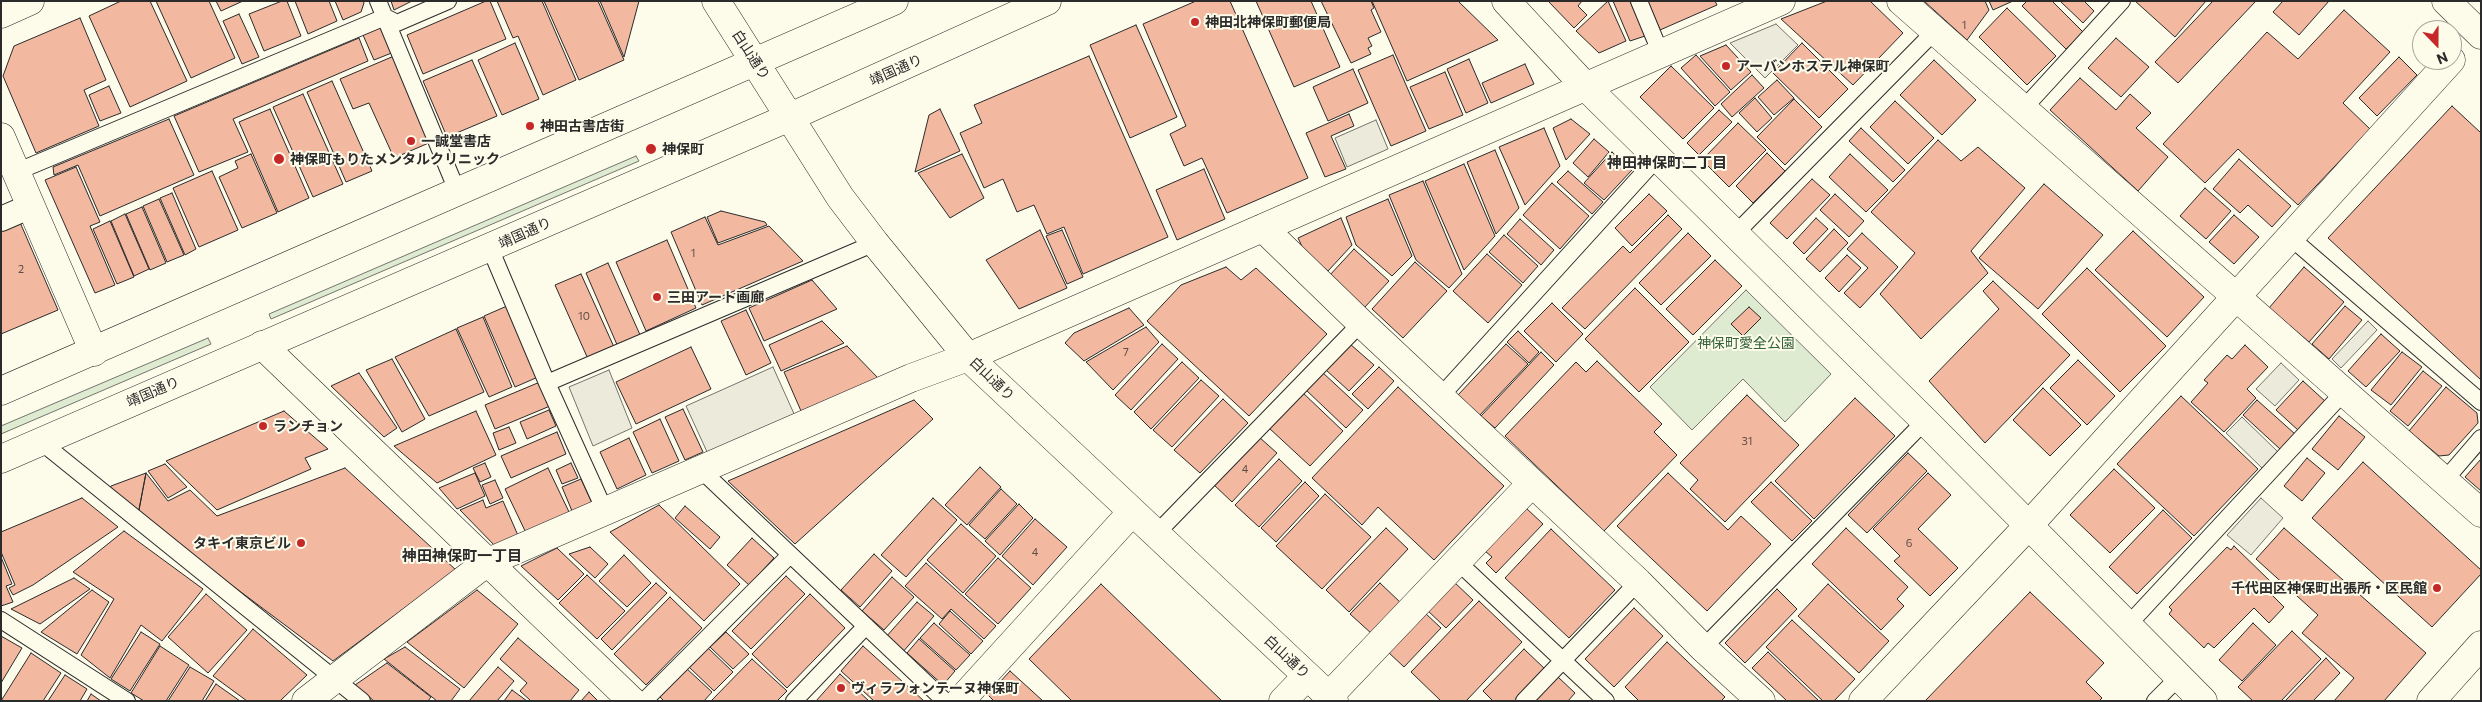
<!DOCTYPE html>
<html>
<head>
<meta charset="utf-8">
<style>
	body { margin:0 }
	#map { position:relative; width:2482px; height:702px; overflow:hidden; background:#fdfbea; font-family:Commissioner,sans-serif }
	canvas { display:block }
	.frame { position:absolute; inset:0; border:2px solid #2b2b2b; pointer-events:none }
	.north { position:absolute; left:2412px; top:20px; width:50px; height:50px; box-sizing:border-box; background:#fdfbea; border:1px solid #a9a89e; border-radius:50%; rotate:158deg; font-size:14px; font-weight:700; line-height:20px; text-align:center; color:#2b2b2b }
	.north::after { content:''; display:block; margin:auto; width:18px; height:22px; background:#c62828; clip-path:polygon(50% 0,100% 100%,50% 72%,0 100%) }
</style>
</head>
<body>
<div id="map">
<canvas width="2482" height="702"></canvas>
<div class="frame"></div>
<div class="north">N</div>
</div>
<script>
const ctx = document.querySelector('canvas').getContext('2d');
ctx.lineJoin = 'round';
function fill(path, color) { ctx.fillStyle = color; ctx.fill(path, 'evenodd'); }
const toPath = rows => new Path2D(rows.map(r => 'M' + r).join(''));
function stroke(path, color, width, dash) { ctx.strokeStyle = color; ctx.lineWidth = width; ctx.lineCap = dash ? 'butt' : 'round'; ctx.setLineDash(dash || []); ctx.stroke(path); }
function drawText(font, color, halo, rows, align = 'center') {
  ctx.font = font + ' Commissioner,"Noto Sans JP",sans-serif'; ctx.lineWidth = 4; ctx.setLineDash([]); ctx.textBaseline = 'middle'; ctx.strokeStyle = halo; ctx.fillStyle = color; for (const [text, x, y, turn = 0] of rows) {
    ctx.save(); ctx.translate(x, y); ctx.rotate((+turn || 0) * Math.PI / 180); ctx.textAlign = isNaN(turn) ? turn : align; if (halo) ctx.strokeText(text, 0, 0); ctx.fillText(text, 0, 0); ctx.restore();
  }
}
const green = toPath([
	[636,156,639,161,271,319,269,314,636,156],
	[1746,290,1831,374,1785,422,1743,379,1692,430,1650,387,1746,290],
	[208,338,211,344,1,434,1,426,208,338]
]);
fill(green, '#deebd1');
stroke(green, '#74746e', 1);
const parking = toPath([
	[1776,24,1798,45,1765,78,1730,43,1776,24],
	[1376,120,1388,149,1347,167,1335,138,1376,120],
	[2368,321,2377,330,2341,368,2332,359,2368,321],
	[2281,363,2299,380,2275,406,2256,389,2281,363],
	[773,367,795,416,708,454,686,406,773,367],
	[609,370,632,428,593,446,569,387,609,370],
	[2242,417,2278,452,2262,468,2226,433,2242,417],
	[2261,498,2283,518,2251,555,2227,535,2261,498]
]);
fill(parking, '#eceadb');
stroke(parking, '#74746e', 1);
const building = toPath([
	[121,1,150,1,187,81,130,107,89,16,121,1],
	[156,1,209,1,235,58,191,78,156,1],
	[216,1,243,1,221,11,216,1],
	[282,1,287,1,301,36,264,51,249,14,282,1],
	[295,1,329,1,337,21,308,34,295,1],
	[335,1,363,1,364,3,361,12,343,20,335,1],
	[391,1,412,1,394,10,391,1],
	[486,1,490,1,506,39,423,74,407,35,486,1],
	[497,1,542,1,576,80,543,95,518,36,513,38,497,1],
	[544,1,598,1,624,60,579,80,544,1],
	[600,1,639,1,624,57,600,1],
	[1196,1,1230,1,1308,178,1227,213,1202,158,1184,166,1170,134,1186,126,1143,24,1196,1],
	[1256,1,1311,1,1340,67,1294,87,1256,1],
	[1321,1,1371,1,1374,8,1371,10,1381,32,1368,38,1372,46,1368,48,1371,54,1351,63,1321,1],
	[1372,1,1458,1,1498,40,1407,81,1372,1],
	[1548,1,1582,1,1578,6,1587,15,1574,28,1548,1],
	[1608,1,1626,41,1599,53,1576,31,1608,1],
	[1613,1,1630,1,1645,36,1630,41,1613,1],
	[1648,1,1715,1,1717,5,1660,30,1648,1],
	[1827,1,1870,1,1903,33,1853,85,1781,19,1827,1],
	[1924,1,1985,1,1989,10,1967,40,1924,1],
	[1989,1,2013,1,1993,10,1989,1],
	[2027,1,2052,1,2083,32,2066,49,2022,6,2027,1],
	[2060,1,2084,1,2094,11,2083,23,2060,1],
	[2135,1,2206,1,2175,37,2135,1],
	[2213,1,2256,1,2178,83,2155,62,2213,1],
	[2283,1,2329,1,2299,35,2273,12,2283,1],
	[2007,8,2056,56,2027,85,1979,37,2007,8],
	[2344,10,2390,52,2343,103,2370,129,2298,205,2238,149,2205,183,2163,144,2267,32,2298,59,2344,10],
	[239,14,259,57,242,64,223,21,239,14],
	[80,18,106,80,84,90,99,126,36,153,3,76,14,46,80,18],
	[1136,25,1177,117,1130,138,1090,45,1136,25],
	[382,27,394,52,374,60,363,35,382,27],
	[359,38,368,61,233,119,248,152,199,172,174,116,359,38],
	[2116,38,2149,67,2121,97,2088,68,2116,38],
	[515,43,539,99,502,115,478,60,515,43],
	[1802,43,1848,89,1819,118,1773,73,1802,43],
	[1726,45,1751,72,1731,90,1700,56,1726,45],
	[1393,55,1426,131,1391,146,1358,70,1393,55],
	[1696,55,1730,92,1715,106,1681,68,1696,55],
	[394,56,431,142,394,158,369,103,353,109,340,79,394,56],
	[1089,56,1168,237,1083,274,1064,227,1047,234,1034,205,1017,212,1003,179,984,188,960,133,982,123,974,105,1089,56],
	[2399,57,2417,75,2377,116,2359,98,2399,57],
	[1469,59,1488,103,1466,113,1447,69,1469,59],
	[472,60,497,116,447,137,423,81,472,60],
	[1934,60,1976,100,1942,135,1900,95,1934,60],
	[1525,64,1534,84,1491,103,1482,83,1525,64],
	[1671,66,1714,108,1683,139,1640,97,1671,66],
	[1353,69,1368,103,1328,121,1313,87,1353,69],
	[1445,72,1463,115,1429,129,1410,87,1445,72],
	[1752,75,1764,88,1732,117,1721,104,1752,75],
	[2080,78,2116,110,2130,94,2151,113,2136,128,2168,157,2138,191,2050,110,2080,78],
	[1777,80,1794,98,1774,115,1758,97,1777,80],
	[332,81,372,171,346,182,307,92,332,81],
	[109,86,121,113,100,121,89,95,109,86],
	[303,94,343,184,313,197,273,107,303,94],
	[1755,98,1772,118,1757,132,1739,113,1755,98],
	[1794,99,1822,127,1785,165,1757,137,1794,99],
	[1895,101,1934,138,1908,164,1870,127,1895,101],
	[2452,106,2481,133,2481,380,2328,238,2452,106],
	[270,109,309,198,278,212,239,122,270,109],
	[940,109,960,151,915,172,929,115,940,109],
	[1719,110,1732,122,1699,155,1687,143,1719,110],
	[1349,114,1354,126,1331,136,1346,169,1325,177,1306,133,1349,114],
	[169,119,194,175,100,216,78,165,54,175,53,167,169,119],
	[1571,119,1590,134,1566,160,1553,128,1571,119],
	[1738,123,1766,150,1729,187,1702,160,1738,123],
	[1544,128,1560,166,1525,205,1499,147,1544,128],
	[1861,128,1905,170,1893,182,1849,141,1861,128],
	[1594,139,1609,152,1588,177,1573,163,1594,139],
	[1938,140,1961,161,1978,147,2025,188,1971,251,1988,273,1921,339,1880,294,1915,253,1871,212,1938,140],
	[1495,150,1519,208,1496,234,1467,162,1495,150],
	[1612,152,1632,170,1604,200,1584,183,1612,152],
	[1767,153,1785,171,1753,203,1736,186,1767,153],
	[251,154,277,213,242,228,219,177,238,168,235,161,251,154],
	[962,154,984,198,950,218,918,173,962,154],
	[1850,154,1888,190,1866,212,1829,177,1850,154],
	[2239,159,2291,206,2272,227,2248,205,2240,213,2213,189,2239,159],
	[1464,164,1495,236,1464,270,1425,181,1464,164],
	[76,167,100,222,90,226,115,285,95,293,45,180,76,167],
	[1204,169,1225,219,1177,240,1156,190,1204,169],
	[212,171,238,230,199,247,173,188,212,171],
	[1568,171,1603,202,1592,214,1557,182,1568,171],
	[1812,179,1830,195,1787,239,1770,223,1812,179],
	[1423,181,1462,274,1449,288,1416,260,1389,195,1423,181],
	[1552,183,1589,216,1560,249,1523,215,1552,183],
	[2044,184,2103,235,2038,309,1979,258,2044,184],
	[2205,188,2231,211,2206,239,2180,216,2205,188],
	[172,193,196,249,185,255,160,198,172,193],
	[1649,194,1667,211,1632,246,1615,228,1649,194],
	[1835,194,1864,221,1849,237,1820,210,1835,194],
	[159,199,184,255,167,262,143,206,159,199],
	[1388,199,1412,256,1392,276,1356,245,1346,217,1388,199],
	[142,207,166,263,150,270,126,214,142,207],
	[721,211,765,222,767,225,718,243,707,217,721,211],
	[125,214,149,269,134,276,111,221,125,214],
	[1668,215,1682,229,1585,329,1562,308,1623,246,1630,253,1668,215],
	[2234,215,2259,237,2234,264,2209,242,2234,215],
	[705,217,718,245,769,226,803,261,702,305,671,232,705,217],
	[1341,218,1352,245,1328,271,1307,257,1298,238,1341,218],
	[1816,218,1828,229,1804,254,1793,243,1816,218],
	[1520,219,1554,250,1541,265,1507,234,1520,219],
	[19,220,58,310,1,334,1,228,19,220],
	[110,221,134,277,117,284,93,229,110,221],
	[1834,229,1848,243,1820,272,1806,259,1834,229],
	[1040,230,1067,288,1019,309,986,260,1040,230],
	[1062,230,1083,277,1067,284,1046,236,1062,230],
	[2133,231,2204,297,2167,337,2095,270,2133,231],
	[1688,233,1711,256,1661,305,1639,283,1688,233],
	[1862,233,1898,267,1860,308,1844,293,1868,268,1847,249,1862,233],
	[1504,235,1538,266,1523,283,1489,252,1504,235],
	[667,240,696,308,646,331,616,262,667,240],
	[1354,249,1389,281,1364,308,1329,276,1354,249],
	[1487,254,1522,285,1488,323,1453,291,1487,254],
	[1847,255,1861,268,1839,292,1825,278,1847,255],
	[1715,260,1742,286,1693,335,1666,309,1715,260],
	[1415,262,1447,291,1403,338,1372,309,1415,262],
	[608,263,641,337,618,347,586,273,608,263],
	[1226,267,1241,280,1256,268,1327,334,1249,416,1147,321,1181,285,1226,267],
	[2304,267,2344,302,2309,342,2269,308,2304,267],
	[2087,268,2166,346,2120,392,2042,314,2087,268],
	[581,274,614,347,588,359,555,285,581,274],
	[812,280,837,309,764,341,749,308,812,280],
	[1993,281,2070,355,1985,443,1929,381,1999,309,1983,291,1993,281],
	[1635,288,1689,342,1639,392,1585,339,1635,288],
	[1552,303,1583,334,1556,362,1524,331,1552,303],
	[507,306,538,377,515,387,484,316,507,306],
	[2345,306,2362,320,2329,359,2312,344,2345,306],
	[1749,307,1761,318,1743,336,1731,324,1749,307],
	[1129,308,1144,325,1084,361,1065,343,1074,333,1129,308],
	[746,310,771,363,746,375,721,321,746,310],
	[483,317,512,387,489,397,457,328,483,317],
	[822,321,844,343,781,371,769,345,822,321],
	[1146,327,1159,342,1113,390,1086,362,1146,327],
	[456,329,484,392,429,416,395,357,456,329],
	[1518,331,1539,352,1529,363,1507,342,1518,331],
	[2381,334,2400,351,2366,387,2348,371,2381,334],
	[1162,344,1178,359,1131,410,1115,395,1162,344],
	[1350,344,1374,365,1349,391,1326,370,1350,344],
	[1506,344,1528,364,1479,416,1458,395,1506,344],
	[2245,345,2268,367,2247,389,2256,398,2224,432,2191,402,2208,383,2204,380,2227,355,2232,359,2245,345],
	[847,346,878,378,801,411,784,372,847,346],
	[691,347,711,389,636,424,616,382,691,347],
	[1541,352,1554,365,1495,428,1481,416,1541,352],
	[2402,352,2422,367,2391,405,2371,390,2402,352],
	[392,359,425,419,402,432,366,370,392,359],
	[2078,360,2115,396,2087,425,2050,388,2078,360],
	[1597,361,1662,424,1654,432,1677,455,1604,531,1505,436,1576,362,1586,372,1597,361],
	[1182,362,1199,378,1151,429,1134,412,1182,362],
	[1379,367,1394,381,1368,409,1352,394,1379,367],
	[2423,371,2442,386,2408,426,2390,411,2423,371],
	[1322,372,1363,410,1346,428,1305,389,1322,372],
	[359,373,397,428,384,437,331,386,359,373],
	[1201,380,1219,396,1172,447,1153,430,1201,380],
	[2303,381,2326,402,2299,431,2276,410,2303,381],
	[540,382,550,406,495,429,485,405,540,382],
	[1398,387,1504,486,1434,560,1378,507,1362,525,1312,478,1398,387],
	[2446,387,2477,413,2478,423,2449,455,2439,456,2409,431,2446,387],
	[2043,388,2081,425,2050,456,2013,420,2043,388],
	[1302,392,1343,431,1310,466,1269,428,1302,392],
	[1747,395,1799,445,1725,522,1690,489,1698,480,1680,463,1747,395],
	[2181,396,2258,469,2194,536,2117,464,2181,396],
	[1855,398,1895,436,1814,519,1775,481,1855,398],
	[1223,399,1248,423,1200,473,1174,450,1223,399],
	[914,400,933,419,795,544,728,481,914,400],
	[2257,400,2295,434,2280,449,2243,415,2257,400],
	[683,409,703,452,685,460,665,417,683,409],
	[549,410,556,426,527,439,520,422,549,410],
	[284,411,328,449,305,458,311,469,217,510,166,461,284,411],
	[476,411,496,455,437,483,394,446,476,411],
	[2339,416,2365,437,2338,470,2312,449,2339,416],
	[660,419,679,461,652,473,633,432,660,419],
	[509,427,516,443,499,450,493,433,509,427],
	[557,432,566,454,511,478,501,456,557,432],
	[1259,437,1277,453,1232,502,1213,484,1259,437],
	[629,438,646,475,617,489,600,452,629,438],
	[1908,453,1927,471,1867,533,1848,515,1908,453],
	[2307,458,2325,473,2302,501,2284,486,2307,458],
	[1279,459,1302,481,1259,527,1235,505,1279,459],
	[2481,459,2481,491,2465,477,2481,459],
	[2363,462,2481,570,2481,574,2432,627,2312,518,2363,462],
	[485,463,491,477,480,482,473,468,485,463],
	[571,463,578,478,562,484,556,470,571,463],
	[165,464,187,487,168,498,148,471,165,464],
	[980,467,1001,487,967,525,945,505,980,467],
	[345,468,456,570,333,661,138,515,146,473,168,501,190,490,217,516,345,468],
	[548,468,570,514,527,535,505,489,548,468],
	[2114,469,2155,508,2110,553,2070,515,2114,469],
	[146,473,138,515,109,490,111,486,146,473],
	[475,473,485,496,457,509,439,488,475,473],
	[1668,473,1728,530,1741,516,1771,544,1707,611,1617,526,1668,473],
	[1928,473,1951,495,1918,529,1958,568,1930,596,1894,561,1900,556,1873,529,1928,473],
	[581,479,592,503,572,511,562,487,581,479],
	[495,480,503,498,490,504,482,485,495,480],
	[1305,482,1319,496,1276,542,1261,528,1305,482],
	[1771,482,1812,521,1792,541,1751,502,1771,482],
	[1001,489,1017,504,985,539,969,525,1001,489],
	[1325,494,1371,537,1322,589,1276,546,1325,494],
	[82,498,118,527,33,585,13,595,9,588,15,585,1,552,1,532,82,498],
	[933,498,957,520,906,577,881,555,933,498],
	[483,500,486,508,503,501,520,540,498,549,460,510,483,500],
	[1019,504,1033,518,1000,555,985,541,1019,504],
	[659,505,740,584,704,621,610,532,659,505],
	[685,506,720,537,710,549,675,518,685,506],
	[1526,508,1543,524,1496,573,1486,563,1492,557,1485,551,1526,508],
	[2163,510,2192,538,2137,594,2109,567,2163,510],
	[1035,519,1067,547,1033,585,1002,556,1035,519],
	[961,524,996,556,963,593,927,560,961,524],
	[1386,528,1408,549,1349,612,1326,590,1386,528],
	[1846,528,1908,587,1897,599,1904,606,1881,630,1812,564,1846,528],
	[2284,528,2426,653,2384,701,2334,701,2354,678,2302,633,2318,615,2256,559,2284,528],
	[1551,529,1615,590,1569,638,1505,578,1551,529],
	[124,531,203,589,162,641,141,625,110,678,81,655,114,599,73,572,124,531],
	[752,538,774,558,749,585,727,565,752,538],
	[2234,546,2271,582,2269,585,2273,589,2270,593,2284,607,2269,623,2254,608,2214,648,2208,643,2204,648,2169,614,2172,610,2169,607,2227,547,2231,550,2234,546],
	[590,547,608,564,595,578,569,554,590,547],
	[557,548,584,574,558,600,521,566,557,548],
	[874,554,892,571,860,607,841,590,874,554],
	[624,555,651,583,627,607,599,581,624,555],
	[1,557,12,584,6,586,13,602,1,606,1,557],
	[998,558,1031,588,998,624,965,594,998,558],
	[926,563,996,626,984,639,951,609,942,619,905,586,926,563],
	[587,575,625,611,597,639,559,603,587,575],
	[786,576,805,594,751,649,732,631,786,576],
	[892,577,914,597,884,630,862,611,892,577],
	[74,578,90,589,40,624,11,609,74,578],
	[1453,581,1473,600,1446,628,1426,609,1453,581],
	[656,583,667,593,612,650,601,639,656,583],
	[1380,583,1401,603,1372,634,1350,614,1380,583],
	[1101,584,1222,701,1072,701,1029,659,1101,584],
	[1828,584,1889,641,1859,673,1798,616,1828,584],
	[1777,589,1797,609,1745,663,1725,643,1777,589],
	[92,590,109,602,77,654,41,632,92,590],
	[477,590,518,624,464,688,407,642,477,590],
	[2030,592,2104,663,2086,682,2102,698,2099,701,1925,701,2030,592],
	[206,594,247,630,208,673,168,637,206,594],
	[810,594,845,628,787,688,752,654,810,594],
	[670,597,702,628,646,685,614,654,670,597],
	[1479,601,1522,642,1466,701,1441,701,1411,672,1479,601],
	[917,602,934,616,902,653,885,638,917,602],
	[1634,608,1663,636,1614,687,1585,659,1634,608],
	[950,611,983,641,971,654,939,624,950,611],
	[1424,612,1441,628,1404,667,1387,651,1424,612],
	[1792,620,1855,679,1834,701,1823,701,1766,647,1792,620],
	[934,623,970,655,956,670,920,638,934,623],
	[2253,623,2276,645,2242,681,2219,660,2253,623],
	[253,629,307,675,280,701,247,701,213,676,253,629],
	[2292,631,2321,659,2281,701,2253,701,2238,687,2292,631],
	[141,632,160,644,130,691,111,679,141,632],
	[726,632,749,654,733,669,710,647,726,632],
	[1,636,22,648,1,683,1,636],
	[518,638,579,690,570,701,531,701,520,691,527,683,500,659,518,638],
	[919,639,955,671,943,685,907,653,919,639],
	[1667,642,1725,697,1721,701,1639,701,1625,687,1667,642],
	[160,646,189,665,166,701,144,701,131,693,160,646],
	[863,646,924,701,874,701,841,671,863,646],
	[405,647,460,689,451,701,437,701,384,659,405,647],
	[708,648,733,672,714,691,689,667,708,648],
	[1524,649,1546,670,1517,701,1493,701,1483,691,1524,649],
	[1768,652,1819,701,1787,701,1752,668,1768,652],
	[31,653,61,673,43,701,1,701,31,653],
	[2326,658,2340,673,2313,701,2285,701,2326,658],
	[752,659,787,691,777,701,711,701,752,659],
	[387,663,431,697,428,701,374,701,355,685,387,663],
	[190,667,214,681,202,701,168,701,190,667],
	[498,667,514,681,497,701,469,701,498,667],
	[686,668,712,692,704,701,664,701,659,696,686,668],
	[1010,671,1043,701,994,701,988,695,1010,671],
	[840,674,869,701,816,701,840,674],
	[65,675,87,689,80,701,48,701,65,675],
	[1558,677,1575,693,1568,701,1535,701,1558,677],
	[216,684,240,701,205,701,216,684],
	[512,690,527,701,504,701,512,690],
	[589,692,598,701,581,701,589,692],
	[91,694,101,701,87,701,91,694]
]);
fill(building, '#f2b8a0');
stroke(building, '#2b2b2b', 1);
const service = toPath([
	[378,1,458,193],
	[1639,1,1661,54],
	[2024,108,2122,1],
	[16,172,385,17,397,23,448,1],
	[1736,233,1935,31],
	[2290,237,2481,402],
	[490,248,547,383,605,511],
	[547,383,875,243],
	[1439,398,1658,157],
	[40,441,362,701],
	[700,469,945,701],
	[2444,481,2481,438],
	[1156,534,1361,323],
	[1458,562,1606,701],
	[1,620,127,701],
	[2128,625,2343,393],
	[1703,648,1925,421],
	[644,701,790,555],
	[794,701,866,626],
	[1524,701,1638,582],
	[2155,701,2179,677]
]);
const pedestrian = toPath([
	[1,219,31,206]
]);
const minor = toPath([
	[1506,1,1586,87,1925,421,2203,701],
	[1901,1,2481,513],
	[1,14,30,1],
	[1,137,94,352],
	[1263,228,1361,323,1638,582,1703,648,1761,701],
	[262,345,632,701],
	[1329,696,1532,483],
	[306,701,486,563,911,378,968,357,1781,1],
	[960,701,1132,512],
	[1283,701,1307,676],
	[1863,701,2028,526,2451,60],
	[2431,701,2481,645]
]);
const tertiary = toPath([
	[2446,1,2481,35]
]);
const primary = toPath([
	[716,1,840,197,875,243,968,357,1334,701],
	[1,391,894,1],
	[1,459,790,117,1047,1]
]);
stroke(service, '#2b2b2b', 18);
stroke(pedestrian, '#2b2b2b', 26);
stroke(minor, '#2b2b2b', 29);
stroke(tertiary, '#2b2b2b', 29);
stroke(primary, '#2b2b2b', 29);
stroke(service, '#fdfbea', 16);
stroke(pedestrian, '#fdfbea', 24);
stroke(minor, '#fdfbea', 28);
stroke(tertiary, '#fdfbea', 28);
stroke(primary, '#fdfbea', 28);
for (const [x, y, r, color] of [
	[1195,22,5,"#c62828"],
	[1726,66,5,"#c62828"],
	[530,126,5,"#c62828"],
	[411,141,5,"#c62828"],
	[651,149,6,"#c62828"],
	[279,159,6,"#c62828"],
	[657,297,5,"#c62828"],
	[263,426,5,"#c62828"],
	[301,543,5,"#c62828"],
	[2437,588,5,"#c62828"],
	[841,688,5,"#c62828"]
]) { const dot = new Path2D(); dot.arc(x, y, r, 0, 2 * Math.PI); ctx.fillStyle = color; ctx.fill(dot); stroke(dot, '#fdfbea', 2); }
drawText('11px', '#5d4e48', null, [
	["1",1964,25],
	["1",693,253],
	["2",21,269],
	["10",584,316],
	["7",1126,352],
	["31",1747,441],
	["4",1245,469],
	["6",1909,543],
	["4",1035,552]
]);
drawText('bold 14px', '#2b2b2b', '#fdfbea', [
	["神田北神保町郵便局",1205,22],
	["アーバンホステル神保町",1736,66],
	["神田古書店街",540,126],
	["一誠堂書店",421,141],
	["神保町",662,149],
	["神保町もりたメンタルクリニック",290,159],
	["三田アート画廊",667,297],
	["ランチョン",273,426],
	["タキイ東京ビル",291,543,"right"],
	["千代田区神保町出張所・区民館",2427,588,"right"],
	["ヴィラフォンテーヌ神保町",851,688]
], 'left');
drawText('14px', '#2b2b2b', '#fdfbea', [
	["白山通り",751,55,57],
	["靖国通り",896,70,-24],
	["靖国通り",525,233,-24],
	["白山通り",992,379,44],
	["靖国通り",153,392,-23],
	["白山通り",1287,657,43]
]);
drawText('14px', '#34623c', '#fdfbea', [
	["神保町愛全公園",1746,343]
]);
drawText('bold 15px', '#2b2b2b', '#fdfbea', [
	["神田神保町二丁目",1667,163],
	["神田神保町一丁目",462,556]
]);
</script>
</body>
</html>
